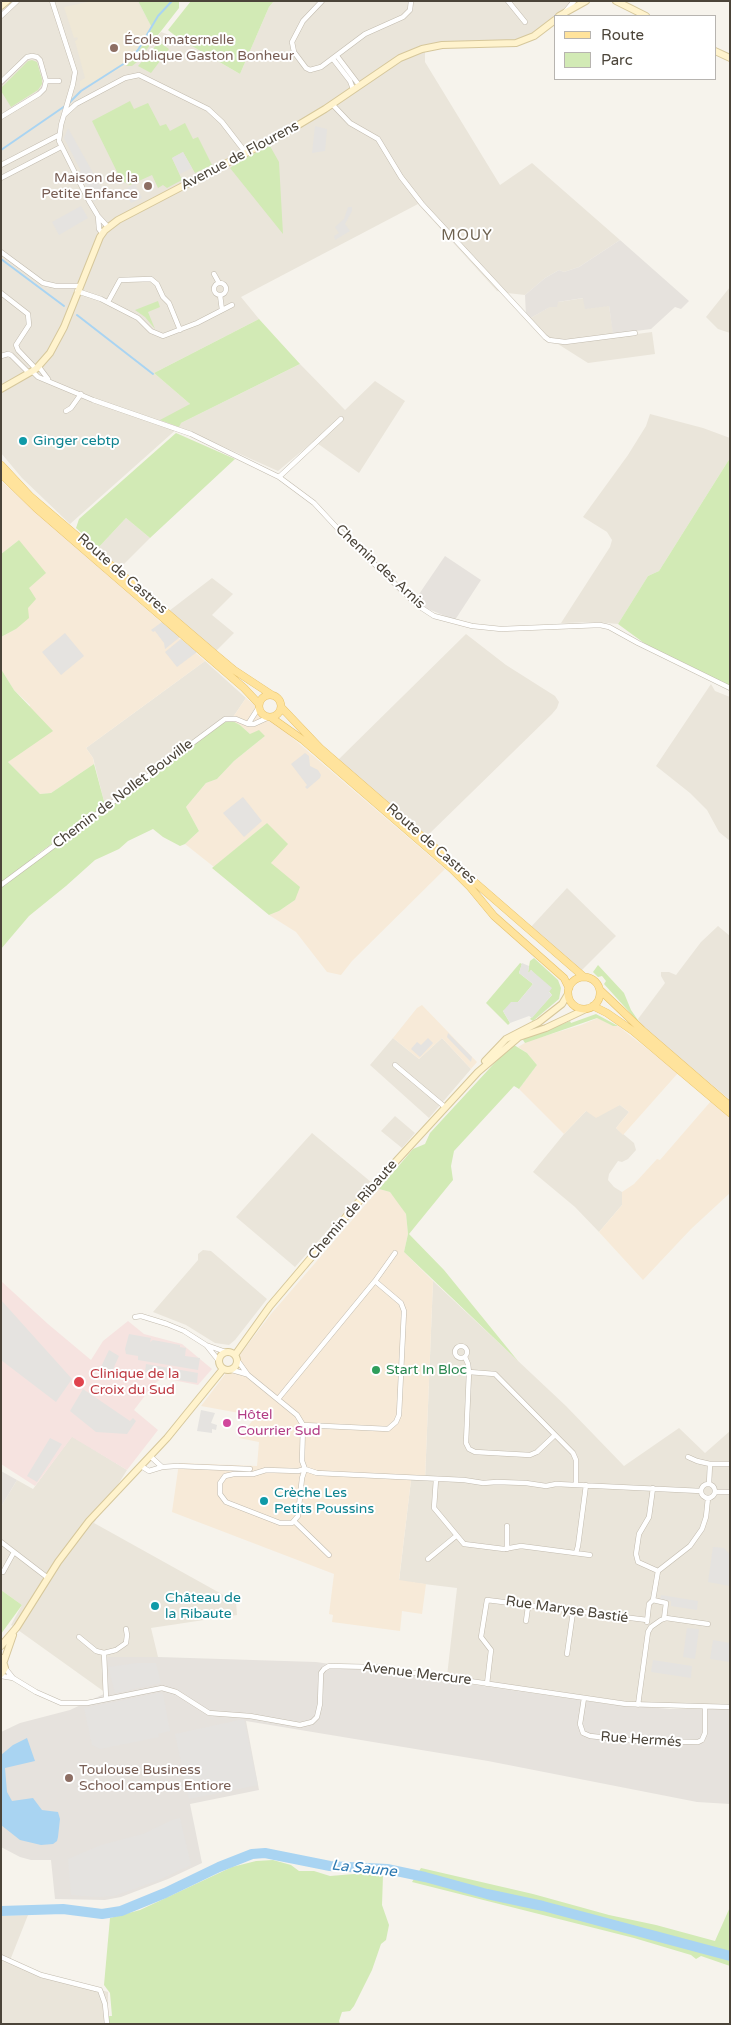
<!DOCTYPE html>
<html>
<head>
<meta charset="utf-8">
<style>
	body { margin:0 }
	#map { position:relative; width:731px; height:2025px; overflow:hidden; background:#f6f3ec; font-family:"Varela Round",sans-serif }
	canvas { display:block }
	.frame { position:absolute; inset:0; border:2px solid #4b4439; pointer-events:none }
	.legend { position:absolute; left:554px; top:15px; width:162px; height:65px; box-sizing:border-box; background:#fff; border:1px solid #b7b4b0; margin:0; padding:6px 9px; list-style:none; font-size:15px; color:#4b4439 }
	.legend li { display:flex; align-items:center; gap:10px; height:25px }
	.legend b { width:25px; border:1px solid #b7b4b0 }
</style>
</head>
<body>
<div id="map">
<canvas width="731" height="2025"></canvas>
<div class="frame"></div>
<ul class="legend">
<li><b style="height:6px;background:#ffe39c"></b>Route</li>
<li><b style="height:14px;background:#d2eab5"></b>Parc</li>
</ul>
</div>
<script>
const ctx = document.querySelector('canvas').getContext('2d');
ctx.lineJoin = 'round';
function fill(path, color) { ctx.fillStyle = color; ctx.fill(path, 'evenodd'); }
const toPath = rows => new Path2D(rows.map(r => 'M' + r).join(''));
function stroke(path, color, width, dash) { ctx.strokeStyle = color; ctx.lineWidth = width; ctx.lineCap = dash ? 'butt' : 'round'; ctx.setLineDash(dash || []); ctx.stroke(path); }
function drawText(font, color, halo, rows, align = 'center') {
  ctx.font = font + ' "Varela Round",sans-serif'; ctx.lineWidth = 4; ctx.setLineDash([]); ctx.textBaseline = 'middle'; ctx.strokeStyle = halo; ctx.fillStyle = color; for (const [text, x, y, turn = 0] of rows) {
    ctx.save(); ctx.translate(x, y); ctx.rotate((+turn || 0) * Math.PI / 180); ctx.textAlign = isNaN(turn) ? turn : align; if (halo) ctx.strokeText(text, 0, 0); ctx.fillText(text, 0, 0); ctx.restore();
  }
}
fill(toPath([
	[1,1,138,1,152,28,149,47,161,32,178,38,240,74,269,7,274,1,579,1,559,13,536,32,520,39,503,43,425,47,425,62,500,185,532,163,620,240,579,267,564,272,559,270,545,278,525,295,507,293,497,291,418,204,241,297,259,319,154,373,190,404,181,423,300,364,345,410,375,381,405,401,359,473,314,441,278,471,179,427,70,524,22,478,1,453],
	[730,287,730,333,718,329,706,317],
	[584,298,609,306,614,337,652,332,655,354,588,363,550,339,529,319,558,302],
	[650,414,703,428,730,438,730,458,659,571,648,576,618,624,596,622,561,623,610,547,612,540,607,532,583,517,628,455,646,426],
	[126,518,150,538,120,568,98,548],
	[212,578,233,594,212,615,234,633,216,651,169,611],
	[466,634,506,665,555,696,559,702,557,708,552,714,427,836,338,760],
	[205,661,246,698,231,720,223,723,142,784,140,781,105,805,93,758,86,748],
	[711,684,715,691,730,697,730,841,719,832,707,810,690,793,656,766],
	[567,888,616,936,580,972,530,928],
	[718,926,730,936,730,1100,642,1026,638,1019,665,983,661,976,661,972,669,972,676,975,701,942],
	[393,1038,419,1059,442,1038,471,1069,429,1118,370,1065],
	[620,1105,629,1112,616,1128,634,1143,636,1150,628,1159,622,1162,618,1161,609,1174,608,1180,614,1187,622,1192,622,1205,599,1232,575,1207,533,1172,564,1134,587,1110],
	[395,1116,415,1133,402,1148,381,1131],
	[312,1133,371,1182,295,1267,236,1217],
	[203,1250,211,1251,267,1299,235,1340,229,1345,215,1343,186,1325,153,1312,198,1260,198,1254],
	[433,1281,566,1406,624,1466,679,1428,705,1453,730,1431,730,1705,652,1704,623,1701,447,1676,457,1588,399,1581,411,1480,425,1480],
	[72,1436,127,1470,94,1523,236,1602,237,1615,151,1628,158,1657,107,1657,106,1693,11,1625,22,1605,1,1590,1,1507,17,1480,33,1489],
	[28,1915,9,1963,108,1992,108,2024,1,2024,1,1916]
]), '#eae5da');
fill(toPath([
	[1,481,205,661,86,748,93,758,94,764,51,793,40,794,8,762,30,705,14,690,1,669,1,637,16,629,28,608,29,588,19,540,1,554],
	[246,698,445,869,352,961,341,975,327,972,296,932,269,915,279,911,295,900,271,863,277,854,267,823,214,867,185,844,199,831,186,807,206,783,217,779,234,761,265,736,250,734,240,725,231,720],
	[422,1005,477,1062,471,1069,442,1038,419,1059,393,1038,417,1008],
	[598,1018,613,1026,618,1026,678,1073,623,1135,616,1128,629,1112,620,1105,596,1118,586,1111,564,1134,519,1089,537,1065,527,1053,518,1047,528,1041,581,1025],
	[711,1101,730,1118,730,1193,691,1229,643,1280,599,1232,622,1205,622,1192,634,1184,657,1159,660,1160],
	[379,1189,390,1192,399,1202,406,1214,408,1234,404,1252,433,1281,425,1480,411,1480,399,1580,426,1584,422,1614,402,1611,400,1631,332,1622,333,1615,329,1614,334,1574,172,1512,179,1463,257,1466,259,1442,239,1438,256,1416,201,1406,271,1314]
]), '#f7ead8');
fill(toPath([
	[620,240,689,301,681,309,675,307,651,329,613,334,609,306,585,309,583,298,558,302,557,307,550,307,529,319,526,316,525,295,545,278,559,270,564,272,579,267],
	[445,556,481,580,455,620,428,609,415,600],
	[1,1471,17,1480,1,1507],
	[107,1657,158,1657,316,1662,608,1704,671,1709,730,1709,730,1804,697,1802,488,1761,246,1721,259,1790,190,1804,202,1863,168,1879,121,1897,105,1900,55,1899,51,1860,31,1860,20,1857,1,1847,1,1732,20,1723,70,1710,106,1693]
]), '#e6e2dd');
fill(toPath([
	[93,1,137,1,152,28,137,54,126,66,80,89,80,81,85,78,75,41,78,39,77,37,74,38,64,7]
]), '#efe8d6');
fill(toPath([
	[1,1281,48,1324,91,1360,103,1341,128,1321,144,1334,182,1344,212,1369,198,1385,162,1378,153,1385,134,1410,158,1430,127,1470,72,1437,35,1486,1,1464]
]), '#f6e3e0');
fill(toPath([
	[138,1,179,1,179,8,137,62,132,66,126,66,137,54,152,28],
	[191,1,274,1,269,7,240,74,178,38,168,30],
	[159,42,169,49,151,73,138,66],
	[32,60,37,62,42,79,42,84,38,90,11,107,1,91,1,88,28,61],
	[130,101,134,109,148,103,160,126,166,124,170,131,185,123,193,139,198,137,212,165,195,173,183,152,172,158,182,180,167,188,163,185,158,188,152,175,130,185,121,180,92,121],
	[270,146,279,162,283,234,230,168,243,159],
	[158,301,160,307,148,312,155,329,145,317,135,310],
	[259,319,300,364,181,423,179,427,160,420,190,404,154,373],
	[176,433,235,459,150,538,126,518,98,548,76,528,79,519],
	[730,458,730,686,648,646,618,624,648,576,659,571],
	[19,540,46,573,29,588,36,599,28,608,29,618,16,629,1,637,1,554],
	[1,669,14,690,53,731,8,762,40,794,51,793,94,764,105,805,35,856,38,860,223,723,231,720,240,725,250,734,259,730,265,736,234,761,217,779,206,783,186,807,199,831,185,844,180,846,163,837,153,829,128,841,119,849,95,860,66,886,29,916,1,949],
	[267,823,288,844,271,863,300,887,295,900,279,911,269,915,212,868],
	[534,958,558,980,561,988,559,999,533,1021,530,1019,552,995,531,970,529,973,528,972,530,961],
	[520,963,522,964,519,973,533,984,518,1002,503,1011,510,1023,508,1025,486,1003],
	[598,965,624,993,631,1010,642,1026,604,984,606,981,602,976,598,977,593,972],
	[596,1014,618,1026,613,1026,597,1018,525,1043,523,1040,525,1037,541,1033,570,1021,571,1023],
	[514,1045,527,1053,537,1065,519,1089,514,1086,454,1151,451,1166,453,1180,409,1234,444,1270,518,1361,404,1252,408,1234,406,1214,390,1192,379,1189,413,1149,425,1144,430,1133,501,1056],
	[1,1590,22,1605,1,1634],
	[273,1860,291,1865,299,1871,314,1871,330,1876,366,1873,383,1875,382,1905,389,1925,386,1940,381,1944,372,1970,354,2006,350,2011,342,2012,339,2021,340,2024,108,2024,108,2016,112,2016,110,1993,104,1985,110,1918,140,1910,232,1867,256,1861],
	[421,1868,533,1894,609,1915,656,1925,715,1941,730,1907,730,1966,701,1956,696,1959,691,1955,634,1938,412,1882]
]), '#d2eab5');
fill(toPath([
	[315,126,327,129,325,151,312,153],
	[68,128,102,189,94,202,79,172,81,171,64,138],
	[183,152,192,168,180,174,172,158],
	[135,184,142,198,131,203,125,192,129,190,127,188],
	[81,206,88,218,59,235,52,222],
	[348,207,352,207,352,211,345,224,350,231,335,240,334,236,339,233,335,227,344,219],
	[162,622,180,637,165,649,164,643,155,631,153,632,151,630],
	[65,633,84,656,61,675,42,652],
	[181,639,197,652,177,667,165,652],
	[305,753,309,756,310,766,318,770,321,775,320,778,307,789,305,787,307,785,291,764],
	[243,797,262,821,244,837,223,813],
	[522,963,529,966,528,973,531,970,552,988,549,992,552,995,532,1018,529,1016,510,1023,503,1011,511,1002,518,1002,533,984,519,973],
	[448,1033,472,1057,471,1062,447,1037],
	[428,1038,433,1043,420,1057,411,1049,417,1042,421,1045],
	[1,1300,72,1379,56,1402,1,1360],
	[129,1334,151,1338,150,1342,153,1340,180,1345,180,1347,186,1348,185,1356,200,1358,198,1370,138,1360,138,1356,126,1354,125,1349],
	[109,1350,119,1356,110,1376,99,1371],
	[146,1364,198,1373,197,1383,158,1377,157,1374,145,1372],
	[83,1389,130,1421,133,1418,136,1421,127,1434,96,1432,70,1411],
	[201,1410,215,1413,211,1423,217,1425,216,1430,212,1429,212,1433,197,1431],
	[50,1438,62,1444,37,1482,27,1476],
	[713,1547,724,1548,730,1555,730,1586,708,1582],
	[661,1595,698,1601,697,1610,671,1606,671,1601,660,1599],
	[687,1628,699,1629,695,1659,683,1657],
	[713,1640,730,1643,730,1662,710,1659],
	[653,1660,692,1666,691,1678,651,1672],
	[137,1663,156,1663,161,1683,115,1693,108,1667],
	[159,1693,163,1694,170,1731,158,1734,159,1737,100,1749,92,1745,84,1708],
	[244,1719,258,1785,189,1799,175,1734],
	[180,1818,191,1865,159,1880,114,1896,96,1897,71,1895,68,1859,101,1845,143,1834,172,1820]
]), '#e5e3e0');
fill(toPath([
	[27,1738,35,1761,5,1768,7,1792,12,1801,33,1798,42,1810,58,1812,60,1819,58,1837,57,1841,53,1844,41,1845,20,1840,1,1825,1,1755,13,1745]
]), '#a9d4f2');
stroke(toPath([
	[69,103,81,91,125,63,138,50,158,16,172,1],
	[1,150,65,106],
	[1,259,64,306],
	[77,315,153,374]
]), '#a9d4f2', 2);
stroke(toPath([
	[1,1911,63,1909,102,1914,121,1911,165,1893,219,1867,252,1854,265,1853,330,1866,387,1869,425,1877,487,1894,543,1906,730,1956]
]), '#a9d4f2', 10);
const street = toPath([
	[52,1,75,72,73,84,61,125,59,141,89,201,98,216,108,227],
	[322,1,303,21,292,42,294,52,306,68,310,70,321,67,365,34,403,17,410,10,411,1],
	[508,1,525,22],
	[565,12,574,1],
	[1,16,17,1],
	[337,56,359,85],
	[333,59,350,81,353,89],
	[46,81,59,81],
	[1,82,27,57,32,56,37,57,40,60,46,81,44,89,39,94,1,117],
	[332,104,350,123,378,139,401,177,422,204,545,337,549,340,565,342,635,333],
	[64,115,76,104,125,78,139,75,208,109,222,122,246,153],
	[1,165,59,135],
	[1,178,61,147],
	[98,216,99,229,102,233],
	[1,252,43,283,56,286,79,286],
	[214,274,219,283],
	'214 289a6 6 0 1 1 12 0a6 6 0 1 1-12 0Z',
	[77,291,101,299,138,318,151,331,163,336,197,323,232,305],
	[1,293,28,314,29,325,16,345,18,350,36,369],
	[220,295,222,310],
	[108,302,120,280,151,279,157,284,163,297,169,303,180,330],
	[1,356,8,354,11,355,29,373],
	[39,367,48,379],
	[32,371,38,377,93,400,191,434,279,477,314,503,340,531,417,605,434,616,472,626,501,629,600,625,609,627,638,643,730,688],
	[66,411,71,408,81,394],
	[279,477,341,419],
	[248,724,259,707],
	[1,885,225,719,236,719,248,724,254,724,267,718],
	[395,1065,445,1107],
	[375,1281,395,1253],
	[135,1317,141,1316,167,1324,184,1331,206,1345,226,1352],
	[207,1346,219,1361],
	'455 1352a6 6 0 1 1 12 0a6 6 0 1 1-12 0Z',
	[465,1357,468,1364,469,1372],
	[238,1361,248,1375,297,1415,303,1425,388,1429,396,1422,399,1415,404,1311,401,1303,375,1281,278,1399],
	[232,1370,246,1374],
	[303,1425,302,1461,305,1469],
	[555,1435,537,1452,530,1455,475,1452,469,1449,466,1443,469,1372,495,1374,573,1453,576,1460,576,1485],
	[150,1456,162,1467],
	[688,1457,697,1461,710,1464],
	[141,1466,149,1471,162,1467,177,1466,250,1469],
	[305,1469,302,1478,298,1516,292,1523,280,1523,226,1502,220,1494,220,1483,225,1476,234,1474,253,1474,266,1470,298,1471,305,1469,317,1473,464,1480,483,1483,497,1482,526,1483,546,1486,556,1484,701,1491],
	[436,1479,434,1508,464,1544,504,1549,521,1546,590,1555],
	[709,1484,710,1464,730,1464],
	'701 1491a7 7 0 1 1 14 0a7 7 0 1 1-14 0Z',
	[653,1488,649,1517,639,1534,636,1554,638,1562,658,1571],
	[715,1492,730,1492],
	[294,1521,329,1555],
	[1,1542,48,1578],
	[507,1549,507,1526],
	[576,1553,578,1546,586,1485],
	[428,1559,456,1536],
	[3,1572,14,1552],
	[653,1600,658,1571,690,1546,702,1529,706,1517,708,1498],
	[526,1621,528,1607],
	[647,1622,649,1604,653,1600,666,1603,664,1619],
	[79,1637,96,1651,104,1653,106,1699],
	[104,1653,116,1650,126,1643,127,1635,126,1629],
	[567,1654,573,1612],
	[5,1668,13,1678,36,1692,61,1703,87,1703,162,1688,176,1692,209,1713,250,1716,300,1725,312,1722,317,1717,320,1704,321,1673,324,1669,329,1666,374,1667,626,1704,730,1707],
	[1,1676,13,1678],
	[487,1684,491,1650,481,1637,487,1600,647,1620],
	[584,1698,580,1724,583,1733,590,1736,636,1741,698,1742,702,1740,705,1733,705,1707],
	[638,1705,648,1632,651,1627,661,1620,666,1618,708,1624],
	[1,1957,41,1975,100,1990,105,2004,107,2024]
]);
const secondary = toPath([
	[616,1,646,16],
	[1,6,7,1],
	[559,16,586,1],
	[715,51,730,58],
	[1,389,36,369,50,353,64,327,100,237,105,230,118,220,290,130,325,109,400,58,422,49,442,45,516,43,534,36,555,20],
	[485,1061,506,1039,539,1022,562,1004,568,994],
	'219 1361a9 9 0 1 1 18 0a9 9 0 1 1-18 0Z',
	[235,1355,270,1306,354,1207,478,1072,519,1037,546,1028,586,1009],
	[1,1646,17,1627,58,1562,89,1521,167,1438,223,1369],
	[4,1661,13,1635],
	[1,1674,5,1668,2,1658]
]);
const primary = toPath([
	[1,465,30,496,216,655,234,670,272,695],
	[1,474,36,508,244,688,259,704],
	'259 706a11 11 0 1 1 22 0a11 11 0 1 1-22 0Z',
	[282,708,320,748,584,977],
	[272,718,303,740,452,869,470,887,494,916,564,978,569,988],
	'568 993a16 16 0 1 1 32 0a16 16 0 1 1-32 0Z',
	[600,990,642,1030,730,1106],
	[593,1006,607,1013,633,1031,730,1113]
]);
stroke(street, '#c2bbae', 5.5);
stroke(secondary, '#d6c79b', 8);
stroke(primary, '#e6c16a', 8);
stroke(street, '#fff', 4.5);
stroke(secondary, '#fff3cd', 6);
stroke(primary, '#ffe39c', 7);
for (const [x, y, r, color] of [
	[114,48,5,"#8d6e63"],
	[148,186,5,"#8d6e63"],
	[23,441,5,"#0f9aa8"],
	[376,1370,5,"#2e9e5b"],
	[79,1382,6,"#e0444e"],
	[227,1423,5,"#d1479c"],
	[264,1501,5,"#0f9aa8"],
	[155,1606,5,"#0f9aa8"],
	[69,1778,5,"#8d6e63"]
]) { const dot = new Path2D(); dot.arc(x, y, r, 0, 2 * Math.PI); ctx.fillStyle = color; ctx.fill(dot); stroke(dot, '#fff', 2); }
drawText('14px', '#785e54', '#fff', [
	["École maternelle",124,40],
	["publique Gaston Bonheur",124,56],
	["Maison de la",138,178,"right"],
	["Petite Enfance",138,194,"right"],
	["Toulouse Business",79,1770],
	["School campus Entiore",79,1786]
], 'left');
drawText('14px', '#4b4439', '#fff', [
	["Avenue de Flourens",240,156,-28],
	["Chemin des Arnis",380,567,43],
	["Route de Castres",122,574,41],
	["Chemin de Nollet Bouville",123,794,-37],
	["Route de Castres",431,844,41],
	["Chemin de Ribaute",353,1210,-49],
	["Rue Maryse Bastié",567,1610,8],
	["Avenue Mercure",417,1674,7],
	["Rue Hermés",641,1740,4]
]);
drawText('14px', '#0d838f', '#fff', [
	["Ginger cebtp",33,441],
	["Crèche Les",274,1493],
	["Petits Poussins",274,1509],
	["Château de",165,1598],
	["la Ribaute",165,1614]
], 'left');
drawText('14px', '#27864d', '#fff', [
	["Start In Bloc",386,1370]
], 'left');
drawText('14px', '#be3a42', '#fff', [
	["Clinique de la",90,1374],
	["Croix du Sud",90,1390]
], 'left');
drawText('14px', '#b23c85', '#fff', [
	["Hôtel",237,1415],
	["Courrier Sud",237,1431]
], 'left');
ctx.letterSpacing = '1px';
drawText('15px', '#6e6250', '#fff', [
	["MOUY",467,236]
]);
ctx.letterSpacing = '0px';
drawText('italic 15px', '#2e7ab2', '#fff', [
	["La Saune",364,1869,6]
]);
</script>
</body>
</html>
